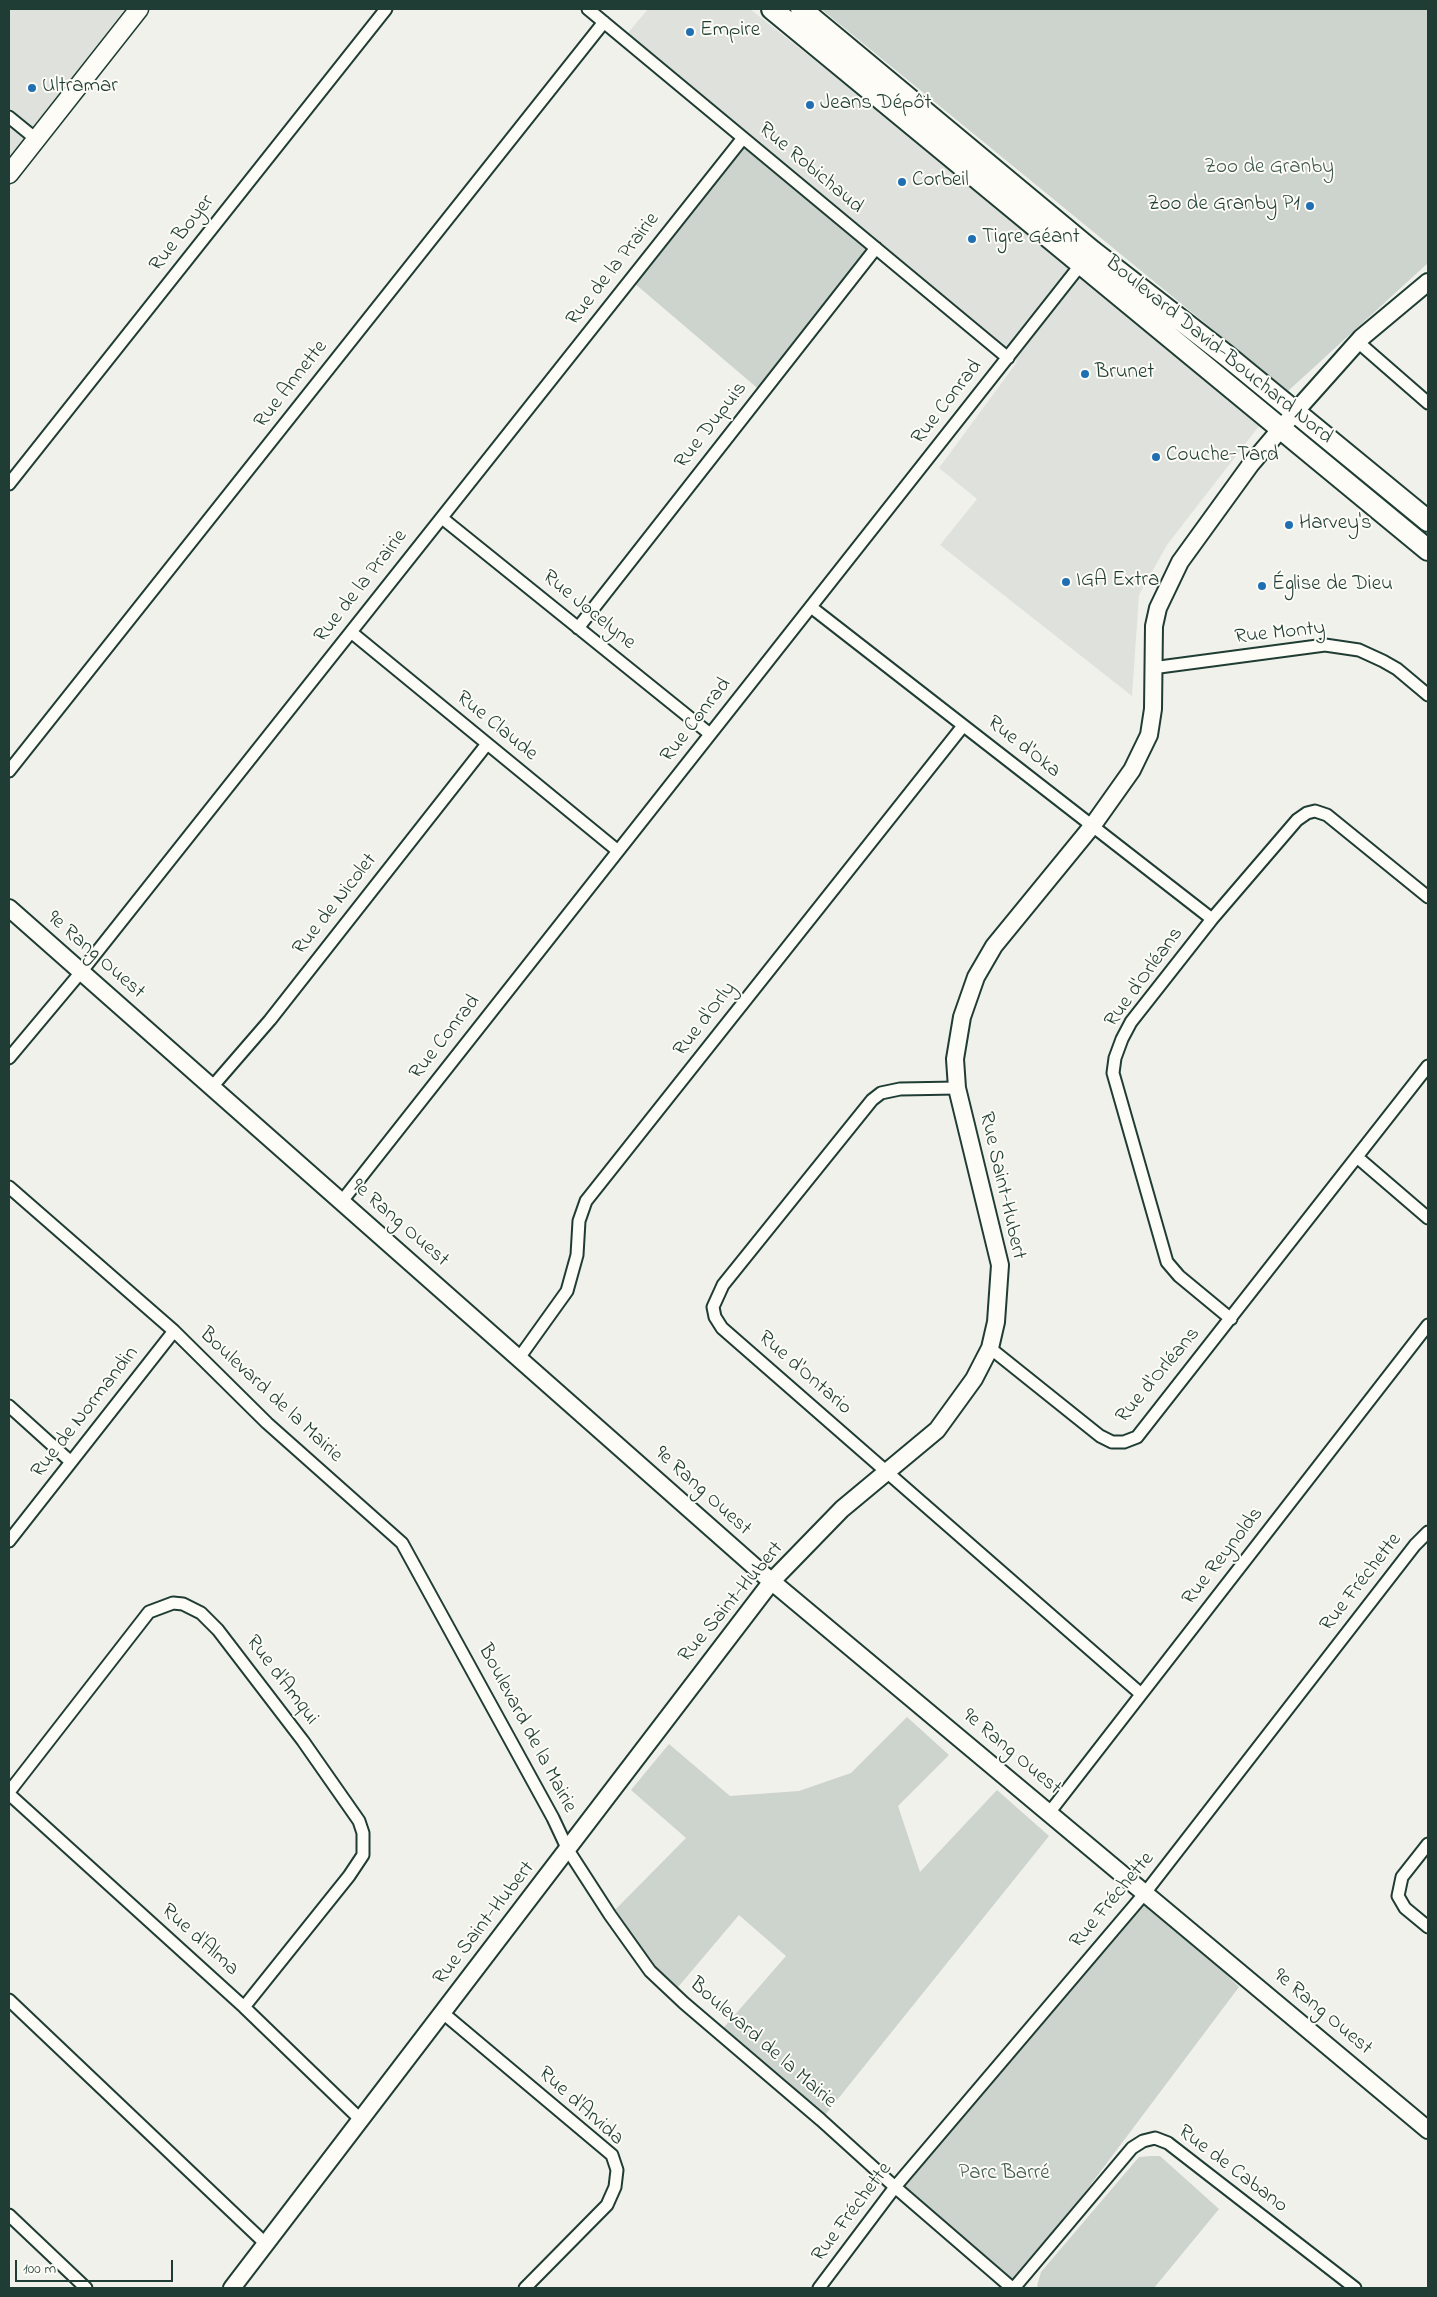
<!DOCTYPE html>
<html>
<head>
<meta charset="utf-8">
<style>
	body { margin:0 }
	#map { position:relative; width:1437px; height:2297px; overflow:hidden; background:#f0f1eb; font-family:"Indie Flower",sans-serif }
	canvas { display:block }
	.frame { position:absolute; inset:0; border:10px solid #1f3d34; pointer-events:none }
	.scale { position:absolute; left:15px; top:2260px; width:158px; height:22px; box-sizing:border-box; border:2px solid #1f3d34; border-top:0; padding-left:6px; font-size:15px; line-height:18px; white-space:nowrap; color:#1f3d34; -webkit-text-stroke:4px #fdfcf7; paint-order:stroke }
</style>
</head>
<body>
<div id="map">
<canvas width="1437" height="2297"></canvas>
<div class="frame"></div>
<div class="scale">100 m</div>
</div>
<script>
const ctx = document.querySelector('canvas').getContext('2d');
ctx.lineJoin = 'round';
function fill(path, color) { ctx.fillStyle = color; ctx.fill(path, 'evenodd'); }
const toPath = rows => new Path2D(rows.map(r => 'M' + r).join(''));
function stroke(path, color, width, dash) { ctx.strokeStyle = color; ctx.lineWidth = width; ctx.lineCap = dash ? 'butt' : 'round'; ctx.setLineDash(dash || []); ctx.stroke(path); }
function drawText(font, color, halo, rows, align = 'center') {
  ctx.font = font + ' "Indie Flower",sans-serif'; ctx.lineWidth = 4; ctx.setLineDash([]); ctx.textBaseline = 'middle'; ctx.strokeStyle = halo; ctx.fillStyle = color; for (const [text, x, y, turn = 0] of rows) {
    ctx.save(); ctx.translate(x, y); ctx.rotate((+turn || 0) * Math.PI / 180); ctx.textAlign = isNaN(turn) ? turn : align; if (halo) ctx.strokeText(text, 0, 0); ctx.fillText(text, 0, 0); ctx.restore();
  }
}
fill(toPath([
	[9,9,125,9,9,158],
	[648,9,750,9,1266,417,1167,545,1139,595,1132,696,940,545,977,499,939,468,1017,362,742,128,627,34]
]), '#dfe2dc');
fill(toPath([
	[821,9,1428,9,1428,263,1288,391],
	[736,137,872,254,762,392,627,277],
	[907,1717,949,1755,898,1806,920,1872,997,1790,1049,1836,821,2120,719,2033,786,1956,739,1915,673,1993,610,1915,686,1838,631,1790,669,1744,730,1796,799,1791,851,1773],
	[1145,1893,1239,1987,1013,2288,895,2187],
	[1152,2156,1160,2156,1219,2209,1154,2288,1040,2288,1037,2286,1041,2272,1139,2157]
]), '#cdd3cd');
const street = toPath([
	[588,9,1008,358],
	[9,117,36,139],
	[1358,342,1428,403],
	[9,484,386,9],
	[442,518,710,734],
	[811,607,1212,919],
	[578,628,876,248],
	[351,632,618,851],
	[1152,668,1325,645,1359,650,1383,661,1397,669,1428,695],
	[9,771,604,22],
	[9,1058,81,972,743,138],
	[212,1087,270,1020,487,744],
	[957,1088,900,1089,881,1093,872,1100,723,1285,713,1307,715,1317,722,1328,1141,1694],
	[1357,1157,1428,1218],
	[9,1187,174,1331,267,1423,402,1543,553,1818,568,1850,610,1915,650,1971,684,2003,821,2120,895,2187,1012,2288],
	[342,1201,1082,263],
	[1231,1319,1179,1276,1167,1262,1113,1073,1115,1058,1122,1039,1131,1022,1212,919,1297,820,1307,813,1315,811,1327,815,1428,897],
	[990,1348,1100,1436,1112,1442,1124,1442,1137,1437,1428,1066],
	[519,1358,567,1291,577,1255,579,1221,586,1201,963,726],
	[9,1406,71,1462],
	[9,1541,174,1331],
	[9,1792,149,1612,173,1603,183,1604,201,1613,218,1630,303,1741,359,1821,363,1833,363,1855,349,1876,244,2007],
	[9,1794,244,2007,361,2120],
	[1049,1813,1428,1325],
	[1428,1844,1402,1877,1398,1896,1405,1908,1428,1927],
	[9,2000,266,2244],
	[443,2013,612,2155,617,2170,615,2187,607,2205,525,2288],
	[9,2215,86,2288],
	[819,2288,895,2187,1145,1893,1415,1545,1428,1532],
	[1014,2288,1132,2148,1143,2141,1155,2138,1168,2143,1355,2288]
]);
const secondary = toPath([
	[9,908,764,1575,1428,2130],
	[232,2288,772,1581,842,1509,937,1430,974,1379,990,1348,996,1322,1000,1265,957,1088,955,1059,962,1017,976,977,994,946,1093,825,1132,770,1149,735,1153,709,1154,626,1158,608,1180,562,1251,464,1295,412,1361,338,1428,282]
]);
const primary = toPath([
	[9,174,139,9]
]);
const highway = toPath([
	[772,9,1428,550],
	[801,9,1092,251,1227,356,1428,521]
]);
stroke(street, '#1f3d34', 15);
stroke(secondary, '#1f3d34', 20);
stroke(primary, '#1f3d34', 21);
stroke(highway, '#1f3d34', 24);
stroke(street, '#fdfcf7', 11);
stroke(secondary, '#fdfcf7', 16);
stroke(primary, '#fdfcf7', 18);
stroke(highway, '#fdfcf7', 20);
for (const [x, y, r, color] of [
	[690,32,5,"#1f6fb2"],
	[32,88,5,"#1f6fb2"],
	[810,105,5,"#1f6fb2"],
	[902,182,5,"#1f6fb2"],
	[1310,206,5,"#1f6fb2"],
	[972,239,5,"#1f6fb2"],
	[1085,374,5,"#1f6fb2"],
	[1156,457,5,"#1f6fb2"],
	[1289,525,5,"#1f6fb2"],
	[1066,582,5,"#1f6fb2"],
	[1262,586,5,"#1f6fb2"]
]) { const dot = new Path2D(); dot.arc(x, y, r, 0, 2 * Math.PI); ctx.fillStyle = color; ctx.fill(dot); stroke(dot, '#fdfcf7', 2); }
drawText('21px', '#1f3d34', '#fdfcf7', [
	["Empire",700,32],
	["Ultramar",42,88],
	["Jeans Dépôt",820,105],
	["Corbeil",912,182],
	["Zoo de Granby P1",1300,206,"right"],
	["Tigre Géant",982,239],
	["Brunet",1095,374],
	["Couche-Tard",1166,457],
	["Harvey's",1299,525],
	["IGA Extra",1076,582],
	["Église de Dieu",1272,586]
], 'left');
drawText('21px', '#1f3d34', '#fdfcf7', [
	["Rue Robichaud",810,169,40],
	["Rue Boyer",183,234,-52],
	["Rue de la Prairie",614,270,-52],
	["Boulevard David-Bouchard Nord",1218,351,39],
	["Rue Annette",292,385,-52],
	["Rue Conrad",948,403,-52],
	["Rue Dupuis",712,426,-52],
	["Rue de la Prairie",362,587,-52],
	["Rue Jocelyne",588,611,39],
	["Rue Monty",1280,634,-6],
	["Rue Conrad",697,721,-52],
	["Rue Claude",496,727,39],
	["Rue d'Oka",1023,748,38],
	["Rue de Nicolet",336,905,-52],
	["9e Rang Ouest",95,956,41],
	["Rue d'Orléans",1145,978,-54],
	["Rue d'Orly",706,1020,-52],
	["Rue Conrad",446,1038,-52],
	["Rue Saint-Hubert",1001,1186,77],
	["9e Rang Ouest",399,1224,41],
	["Rue d'Ontario",804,1374,41],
	["Rue d'Orléans",1159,1376,-50],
	["Boulevard de la Mairie",270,1396,43],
	["Rue de Normandin",86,1413,-52],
	["9e Rang Ouest",702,1492,42],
	["Rue Reynolds",1224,1557,-52],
	["Rue Fréchette",1362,1583,-52],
	["Rue Saint-Hubert",732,1603,-50],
	["Rue d'Amqui",281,1681,53],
	["Boulevard de la Mairie",526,1729,62],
	["9e Rang Ouest",1011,1753,40],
	["Rue Fréchette",1113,1901,-50],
	["Rue Saint-Hubert",485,1924,-52],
	["Rue d'Alma",199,1941,42],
	["9e Rang Ouest",1322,2013,40],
	["Boulevard de la Mairie",762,2044,41],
	["Rue d'Arvida",580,2107,42],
	["Rue de Cabano",1232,2170,37],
	["Rue Fréchette",853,2213,-53]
]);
drawText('21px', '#425b53', '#fdfcf7', [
	["Zoo de Granby",1269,169],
	["Parc Barré",1004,2175]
]);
</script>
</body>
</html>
